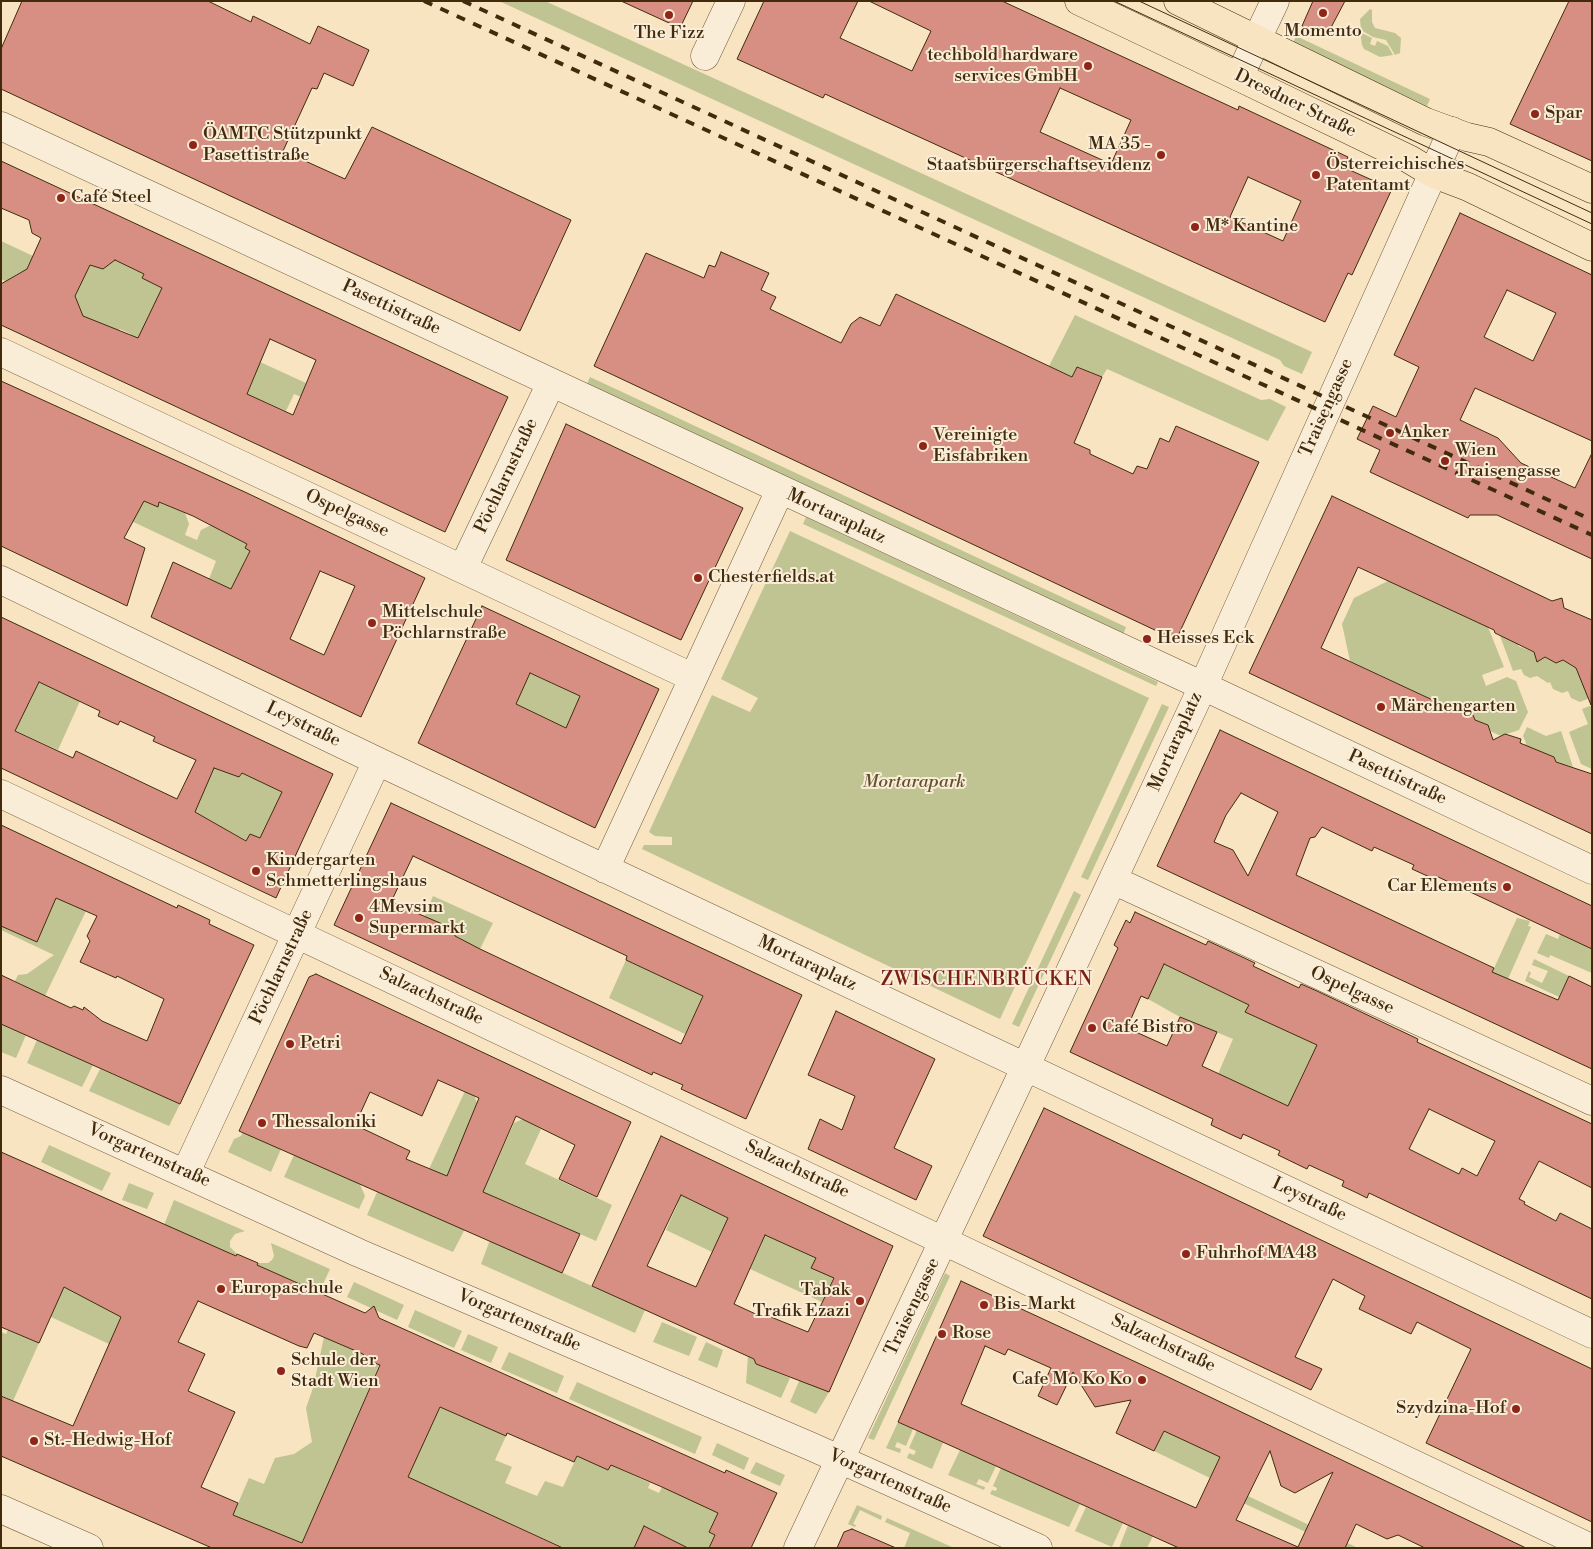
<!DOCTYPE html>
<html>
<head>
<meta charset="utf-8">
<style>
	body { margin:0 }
	#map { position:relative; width:1593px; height:1549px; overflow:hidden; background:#f8e4c1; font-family:"Libre Bodoni",serif }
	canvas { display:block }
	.frame { position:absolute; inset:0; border:2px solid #422b0d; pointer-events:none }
</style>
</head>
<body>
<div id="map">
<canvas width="1593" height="1549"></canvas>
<div class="frame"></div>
</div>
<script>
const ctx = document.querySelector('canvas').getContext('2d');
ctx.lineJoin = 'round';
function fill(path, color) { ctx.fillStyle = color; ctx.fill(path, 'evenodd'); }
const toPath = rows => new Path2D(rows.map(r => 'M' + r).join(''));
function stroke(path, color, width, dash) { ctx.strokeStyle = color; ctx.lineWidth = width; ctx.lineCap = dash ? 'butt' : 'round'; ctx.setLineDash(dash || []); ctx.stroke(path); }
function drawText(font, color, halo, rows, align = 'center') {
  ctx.font = font + ' "Libre Bodoni",serif'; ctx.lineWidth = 4; ctx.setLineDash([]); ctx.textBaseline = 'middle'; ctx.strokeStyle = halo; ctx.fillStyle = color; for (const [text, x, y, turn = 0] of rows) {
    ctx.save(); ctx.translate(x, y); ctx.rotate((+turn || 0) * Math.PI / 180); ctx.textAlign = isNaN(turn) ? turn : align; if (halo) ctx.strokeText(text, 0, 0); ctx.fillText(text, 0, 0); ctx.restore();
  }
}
fill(toPath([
	[499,1,545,1,1312,352,1302,374,1284,366,1280,360],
	[1370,9,1372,10,1372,22,1375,28,1395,33,1401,38,1400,53,1395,55,1386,40,1373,37,1361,30,1360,19],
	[1360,32,1372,38,1370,44,1375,46,1377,41,1388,46,1393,55,1380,57,1364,49,1362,45],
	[1296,36,1430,99,1427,106,1293,43],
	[1,241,33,256,24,275,19,273,13,277,10,283,1,279],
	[94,250,144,274,142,278,170,287,141,344,130,338,131,334,120,329,117,332,77,315,80,308,77,302,73,300],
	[1075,315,1261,400,1270,399,1286,407,1268,441,1107,369,1102,377,1078,367,1072,377,1049,366],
	[260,362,306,383,301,397,294,394,286,411,247,394],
	[590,377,1126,627,1123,635,587,384],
	[144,501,157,507,159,502,185,513,189,524,185,535,197,540,201,530,211,525,247,544,245,548,250,551,243,564,267,607,209,579,216,561,106,509],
	[806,517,1158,682,1156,686,803,524],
	[790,531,1149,698,1000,1019,642,849,644,845,672,845,672,837,655,836,649,832,712,695,750,712,758,698,721,679],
	[1388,581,1488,627,1504,667,1482,675,1486,686,1507,677,1516,681,1528,712,1519,730,1501,736,1490,731,1488,725,1475,720,1473,715,1439,703,1350,661,1342,624,1354,598],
	[1504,634,1520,641,1518,646,1534,652,1536,657,1542,659,1545,657,1556,663,1563,660,1576,668,1577,672,1592,677,1592,697,1580,702,1571,698,1568,691,1562,693,1553,689,1550,682,1548,683,1537,676,1530,678,1524,675,1521,669,1513,671,1500,636],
	[529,673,580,696,573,731,512,702],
	[39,682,80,701,58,750,1,724,9,697,28,705],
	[1162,704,1169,707,1088,880,1081,877],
	[1592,705,1592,769,1581,764,1569,732,1588,724,1582,709],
	[1527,727,1546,736,1561,731,1573,767,1556,762,1554,757,1539,751,1534,753,1524,748,1526,743,1523,736],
	[200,752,228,773,239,777,242,773,282,792,260,838,250,834,247,841,195,812,187,778],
	[1074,891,1081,895,1019,1027,1012,1024],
	[433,896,493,923,480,949,455,936,454,929,441,923,435,926,423,920],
	[59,898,86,911,45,996,15,981,18,975,27,974,54,955,1,930,1,926,37,942,55,899],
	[1517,918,1530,921,1528,926,1531,927,1508,979,1490,977],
	[1546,934,1558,939,1560,934,1592,949,1592,973,1550,955,1549,958,1537,953],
	[1534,959,1569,976,1559,997,1525,981,1529,971,1531,973,1529,977,1542,983,1548,971,1532,965],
	[626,960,703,996,685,1034,609,998],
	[1164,964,1249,1005,1246,1012,1321,1047,1308,1063,1296,1088,1292,1108,1218,1074,1233,1039,1180,1017,1148,999],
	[1,1024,26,1035,16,1058,1,1052],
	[37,1040,93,1065,82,1087,27,1063],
	[100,1069,180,1104,169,1126,89,1091],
	[465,1091,474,1095,477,1103,451,1178,429,1169],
	[523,1119,541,1129,525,1164,612,1205,596,1241,508,1202,462,1186,464,1179,485,1188,514,1123],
	[243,1132,281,1149,271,1172,228,1152,234,1139,241,1136],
	[49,1145,111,1173,102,1191,41,1162],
	[294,1155,359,1182,365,1196,359,1209,284,1177],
	[129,1183,154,1193,147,1209,122,1200],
	[378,1190,465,1229,453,1252,367,1215],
	[673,1191,737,1222,725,1225,712,1252,666,1230,678,1203,670,1199],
	[174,1200,245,1231,235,1234,230,1241,230,1247,237,1254,236,1256,164,1225],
	[759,1232,838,1268,822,1302,750,1269,762,1243],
	[490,1240,645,1310,635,1333,481,1264],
	[271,1243,330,1269,319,1293,257,1265,258,1263,268,1263,272,1260,274,1256],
	[1,1259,69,1289,121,1317,109,1344,51,1317],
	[945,1273,950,1276,874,1440,868,1438],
	[354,1282,404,1305,397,1320,347,1297],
	[415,1310,462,1331,454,1348,408,1327],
	[662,1322,697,1337,689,1356,653,1342],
	[8,1330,39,1343,13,1401,1,1395,1,1332,6,1334],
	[468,1334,498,1347,491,1363,461,1350],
	[324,1337,363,1354,367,1360,379,1365,355,1422,437,1413,441,1407,506,1436,495,1460,512,1467,505,1483,537,1496,545,1481,563,1487,580,1450,598,1465,608,1470,611,1465,650,1483,648,1488,659,1493,662,1487,719,1508,720,1524,714,1521,709,1531,715,1535,709,1548,659,1548,663,1536,644,1526,634,1548,565,1548,343,1449,302,1543,233,1515,249,1478,264,1484,275,1458,294,1454,312,1442,306,1408,313,1388],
	[706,1342,723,1350,717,1368,698,1360],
	[509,1352,564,1376,557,1393,501,1369],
	[748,1356,754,1359,756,1364,790,1378,781,1398,746,1383],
	[800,1379,829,1392,816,1414,790,1402],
	[577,1382,702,1437,695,1454,569,1399],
	[898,1422,913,1429,906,1446,897,1442,895,1447,901,1449,900,1453,886,1448],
	[1167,1423,1183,1434,1186,1441,1199,1447,1204,1444,1223,1450,1210,1478,1154,1451],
	[917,1430,943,1443,932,1469,907,1458,909,1453,914,1455,916,1451,909,1448],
	[717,1443,749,1458,744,1470,712,1455],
	[960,1450,996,1466,988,1483,979,1479,976,1484,985,1487,984,1490,948,1475],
	[756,1462,785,1475,780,1486,750,1473],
	[1001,1468,1080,1504,1069,1527,990,1494,992,1490,996,1491,997,1488,993,1486],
	[1229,1487,1328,1534,1358,1548,1340,1548,1226,1495],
	[857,1505,882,1516,881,1520,860,1510,853,1524,856,1525,855,1527,848,1524],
	[1086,1507,1123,1523,1112,1547,1075,1531],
	[887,1518,914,1530,954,1548,904,1548,910,1533,885,1522],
	[1128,1525,1153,1536,1147,1548,1119,1548]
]), '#bfc492');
const building = toPath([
	[22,1,208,1,251,22,253,16,310,44,318,26,369,50,353,86,324,73,317,89,312,88,283,151,345,179,372,127,571,220,520,331,1,89,1,49,22,1],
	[621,1,693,1,680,28,621,1],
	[764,1,858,1,840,38,912,71,931,31,869,1,1002,1,1238,110,1239,106,1348,157,1343,167,1392,189,1352,275,1348,273,1325,322,825,94,823,98,737,59,764,1],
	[1060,88,1131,120,1111,164,1040,132,1060,88],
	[1248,177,1301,201,1283,241,1230,217,1248,177],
	[1313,1,1345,1,1326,37,1302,26,1313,1],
	[1569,1,1592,1,1592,161,1510,124,1569,1],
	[1,161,508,397,445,532,1,325,1,284,27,269,41,238,32,233,29,220,1,208,1,161],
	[115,260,144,274,142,278,162,288,138,338,83,316,75,296,90,265,103,269,115,260],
	[270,339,316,360,293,415,247,394,270,339],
	[1460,213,1592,275,1592,441,1475,388,1460,420,1498,438,1521,463,1575,488,1592,453,1592,559,1497,515,1470,515,1468,518,1370,472,1380,450,1357,439,1373,406,1396,417,1419,367,1394,355,1460,213],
	[1507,290,1556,313,1533,361,1484,337,1507,290],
	[721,252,769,273,761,290,776,297,770,309,841,343,851,324,860,317,880,326,896,294,1072,377,1077,367,1102,377,1074,443,1090,450,1090,454,1133,474,1137,466,1147,469,1160,438,1169,442,1176,426,1259,462,1176,640,594,366,646,253,704,278,709,265,715,267,721,252],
	[1,381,247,493,425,578,361,717,151,617,173,562,231,589,250,551,245,548,247,544,193,516,159,502,158,507,144,501,124,538,145,548,127,606,1,546,1,381],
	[320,571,355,586,324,655,290,639,320,571],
	[566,424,743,508,681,640,506,560,566,424],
	[1332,496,1552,601,1562,598,1564,608,1592,620,1591,705,1576,668,1563,660,1556,663,1545,657,1537,662,1534,652,1495,633,1494,630,1358,567,1321,648,1439,703,1473,715,1475,720,1488,725,1493,740,1505,734,1521,739,1520,743,1554,757,1556,762,1592,774,1592,834,1249,673,1332,496],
	[482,606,659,689,595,828,418,743,482,606],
	[530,673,580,696,566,728,516,704,530,673],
	[1,617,333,774,276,898,1,768,1,617],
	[39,682,100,711,98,716,118,725,120,721,155,737,153,741,196,760,177,799,76,751,73,758,15,731,39,682],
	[214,768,239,777,242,773,282,792,260,838,250,834,246,841,195,812,214,768],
	[1220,730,1592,906,1592,949,1436,876,1434,879,1412,869,1414,865,1374,847,1372,851,1322,827,1315,837,1310,838,1296,875,1494,968,1492,972,1558,1000,1569,976,1592,987,1592,1069,1157,866,1220,730],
	[1241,793,1278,812,1248,876,1233,850,1214,842,1226,815,1241,793],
	[391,803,802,995,746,1119,681,1089,683,1085,653,1072,652,1075,334,925,391,803],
	[413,856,627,956,626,960,703,996,681,1044,480,949,455,936,454,929,391,902,413,856],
	[1,825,177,908,178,905,210,920,209,924,254,945,180,1104,1,1024,1,975,71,1008,74,1006,83,1010,84,1007,102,1021,147,1041,164,999,117,976,116,978,80,962,90,941,87,936,97,916,56,898,37,942,1,926,1,825],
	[1135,912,1206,945,1208,941,1255,963,1253,966,1299,988,1301,984,1317,991,1418,1039,1417,1042,1592,1124,1592,1188,1539,1161,1519,1199,1525,1202,1524,1204,1556,1221,1560,1213,1592,1229,1592,1299,1369,1193,1367,1198,1357,1193,1342,1186,1344,1181,1309,1165,1307,1169,1278,1155,1280,1151,1243,1134,1241,1139,1230,1134,1211,1125,1213,1119,1070,1052,1118,948,1114,945,1126,920,1130,923,1135,912],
	[1164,964,1249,1005,1245,1012,1317,1045,1288,1106,1202,1066,1217,1032,1180,1017,1167,1046,1127,1028,1141,996,1148,999,1164,964],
	[1429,1109,1495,1141,1477,1176,1462,1168,1459,1174,1409,1149,1429,1109],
	[316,974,631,1122,597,1197,559,1179,575,1145,516,1116,483,1192,580,1234,562,1273,239,1131,309,977,316,974],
	[438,1080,479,1098,447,1176,406,1159,410,1151,355,1125,370,1092,422,1116,438,1080],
	[836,1011,935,1059,894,1148,932,1166,916,1200,808,1149,820,1119,842,1130,855,1096,808,1075,836,1011],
	[1044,1108,1592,1369,1592,1522,1426,1443,1471,1349,1417,1322,1411,1334,1359,1309,1365,1296,1333,1279,1295,1357,1322,1369,1311,1390,983,1236,1044,1108],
	[661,1136,893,1246,829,1392,756,1364,754,1359,592,1286,661,1136],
	[681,1195,728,1218,696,1287,647,1266,681,1195],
	[765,1235,816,1258,811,1268,834,1278,808,1332,766,1315,762,1317,734,1304,765,1235],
	[1,1152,236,1256,237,1254,258,1263,257,1265,365,1313,374,1306,379,1318,725,1473,726,1470,777,1493,751,1548,709,1548,715,1535,709,1532,718,1513,662,1487,611,1465,608,1470,577,1456,574,1462,507,1433,506,1436,440,1407,408,1477,563,1548,212,1548,1,1456,1,1396,73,1426,121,1317,64,1287,39,1343,1,1327,1,1152],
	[198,1301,299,1346,307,1348,314,1333,363,1354,367,1360,380,1365,302,1543,233,1515,238,1503,201,1487,235,1412,188,1391,205,1354,178,1342,198,1301],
	[961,1281,1166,1376,1526,1548,1425,1548,1398,1535,1387,1539,1356,1524,1345,1548,1179,1548,898,1422,961,1281],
	[985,1346,1005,1355,1008,1349,1051,1368,1038,1396,1057,1405,1073,1372,1095,1407,1131,1400,1116,1433,1154,1451,1164,1431,1220,1457,1196,1508,961,1404,985,1346],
	[1270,1451,1281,1486,1295,1493,1333,1472,1298,1547,1236,1520,1270,1451],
	[644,1526,688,1548,634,1548,644,1526],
	[852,1529,896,1548,837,1548,844,1532,852,1529]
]);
fill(building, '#d68f82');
stroke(building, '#422b0d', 1);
const minor = toPath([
	[705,56,731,1],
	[1239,77,1275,1],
	[1,126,1203,686,1592,870],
	[1,352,692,677],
	[463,568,551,383],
	[1,580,377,761,1592,1334],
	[1,794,1591,1548],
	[605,869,780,490],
	[1113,880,1592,1101],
	[1,1090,359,1253,810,1446,1038,1548],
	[186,1172,377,761],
	[1,1509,89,1548],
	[798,1548,1026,1066,1203,686,1452,131]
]);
const major = toPath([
	[1079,1,1239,77,1409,159,1434,174,1468,187,1592,247],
	[1178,1,1426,122,1467,137,1489,142,1592,189]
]);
stroke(minor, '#70593a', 29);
stroke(major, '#422b0d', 29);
stroke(minor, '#faedd7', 28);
stroke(major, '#f8e4c1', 28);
stroke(toPath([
	[1114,1,1592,224],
	[1139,1,1592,213]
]), '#422b0d', 1);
stroke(toPath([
	[424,1,1592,535],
	[463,1,1592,520]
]), '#422b0d', 4, [9, 9]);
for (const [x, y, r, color] of [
	[1323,13,5,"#8f2418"],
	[669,15,5,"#8f2418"],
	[1088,66,5,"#8f2418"],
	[1535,114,5,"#8f2418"],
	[193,145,5,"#8f2418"],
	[1161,155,5,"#8f2418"],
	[1316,175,5,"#8f2418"],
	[61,198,5,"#8f2418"],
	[1195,227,5,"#8f2418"],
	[1390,433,5,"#8f2418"],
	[923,446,5,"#8f2418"],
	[1445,461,5,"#8f2418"],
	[698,578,5,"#8f2418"],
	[372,623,5,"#8f2418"],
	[1147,639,5,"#8f2418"],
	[1381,707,5,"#8f2418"],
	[256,871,5,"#8f2418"],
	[1507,887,5,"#8f2418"],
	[359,918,5,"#8f2418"],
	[1092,1028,5,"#8f2418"],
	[290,1044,5,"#8f2418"],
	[262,1123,5,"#8f2418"],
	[1186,1254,5,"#8f2418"],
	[221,1289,5,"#8f2418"],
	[860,1301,5,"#8f2418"],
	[984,1305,5,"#8f2418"],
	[942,1334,5,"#8f2418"],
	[281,1371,5,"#8f2418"],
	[1142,1380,5,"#8f2418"],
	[1516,1409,5,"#8f2418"],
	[34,1441,5,"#8f2418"]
]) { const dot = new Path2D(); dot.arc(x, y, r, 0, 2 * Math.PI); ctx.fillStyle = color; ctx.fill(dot); stroke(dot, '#faedd7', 2); }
drawText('18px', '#422b0d', '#faedd7', [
	["Momento",1323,32,"center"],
	["The Fizz",669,34,"center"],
	["techbold hardware",1078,56,"right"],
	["services GmbH",1078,77,"right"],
	["Spar",1545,114],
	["ÖAMTC Stützpunkt",203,135],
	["Pasettistraße",203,156],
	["MA 35 -",1151,145,"right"],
	["Staatsbürgerschaftsevidenz",1151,166,"right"],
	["Österreichisches",1326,165],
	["Patentamt",1326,186],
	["Café Steel",71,198],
	["M* Kantine",1205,227],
	["Anker",1400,433],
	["Vereinigte",933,436],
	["Eisfabriken",933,457],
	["Wien",1455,451],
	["Traisengasse",1455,472],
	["Chesterfields.at",708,578],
	["Mittelschule",382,613],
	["Pöchlarnstraße",382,634],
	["Heisses Eck",1157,639],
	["Märchengarten",1391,707],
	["Kindergarten",266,861],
	["Schmetterlingshaus",266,882],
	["Car Elements",1497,887,"right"],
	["4Mevsim",369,908],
	["Supermarkt",369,929],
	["Café Bistro",1102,1028],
	["Petri",300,1044],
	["Thessaloniki",272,1123],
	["Fuhrhof MA48",1196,1254],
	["Europaschule",231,1289],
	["Tabak",850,1291,"right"],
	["Trafik Ezazi",850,1312,"right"],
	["Bis-Markt",994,1305],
	["Rose",952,1334],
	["Schule der",291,1361],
	["Stadt Wien",291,1382],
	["Cafe Mo Ko Ko",1132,1380,"right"],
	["Szydzina-Hof",1506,1409,"right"],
	["St.-Hedwig-Hof",44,1441]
], 'left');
drawText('18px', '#422b0d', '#faedd7', [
	["Dresdner Straße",1295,104,26],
	["Pasettistraße",391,308,25],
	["Traisengasse",1327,408,-66],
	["Pöchlarnstraße",507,476,-65],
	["Ospelgasse",347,514,25],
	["Mortaraplatz",836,517,25],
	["Leystraße",303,725,26],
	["Mortaraplatz",1176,742,-66],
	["Pasettistraße",1397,778,25],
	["Mortaraplatz",807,964,25],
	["Pöchlarnstraße",282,967,-65],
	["Ospelgasse",1352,991,25],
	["Salzachstraße",431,997,25],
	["Vorgartenstraße",149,1156,24],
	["Salzachstraße",797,1170,25],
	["Leystraße",1309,1200,25],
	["Traisengasse",913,1307,-65],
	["Vorgartenstraße",519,1321,23],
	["Salzachstraße",1163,1344,25],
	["Vorgartenstraße",890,1482,24]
]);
drawText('italic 18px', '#61512e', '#faedd7', [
	["Mortarapark",914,783]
]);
ctx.letterSpacing = '1px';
drawText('19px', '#7a1f14', '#faedd7', [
	["ZWISCHENBRÜCKEN",987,980]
]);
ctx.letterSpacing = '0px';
</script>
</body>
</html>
